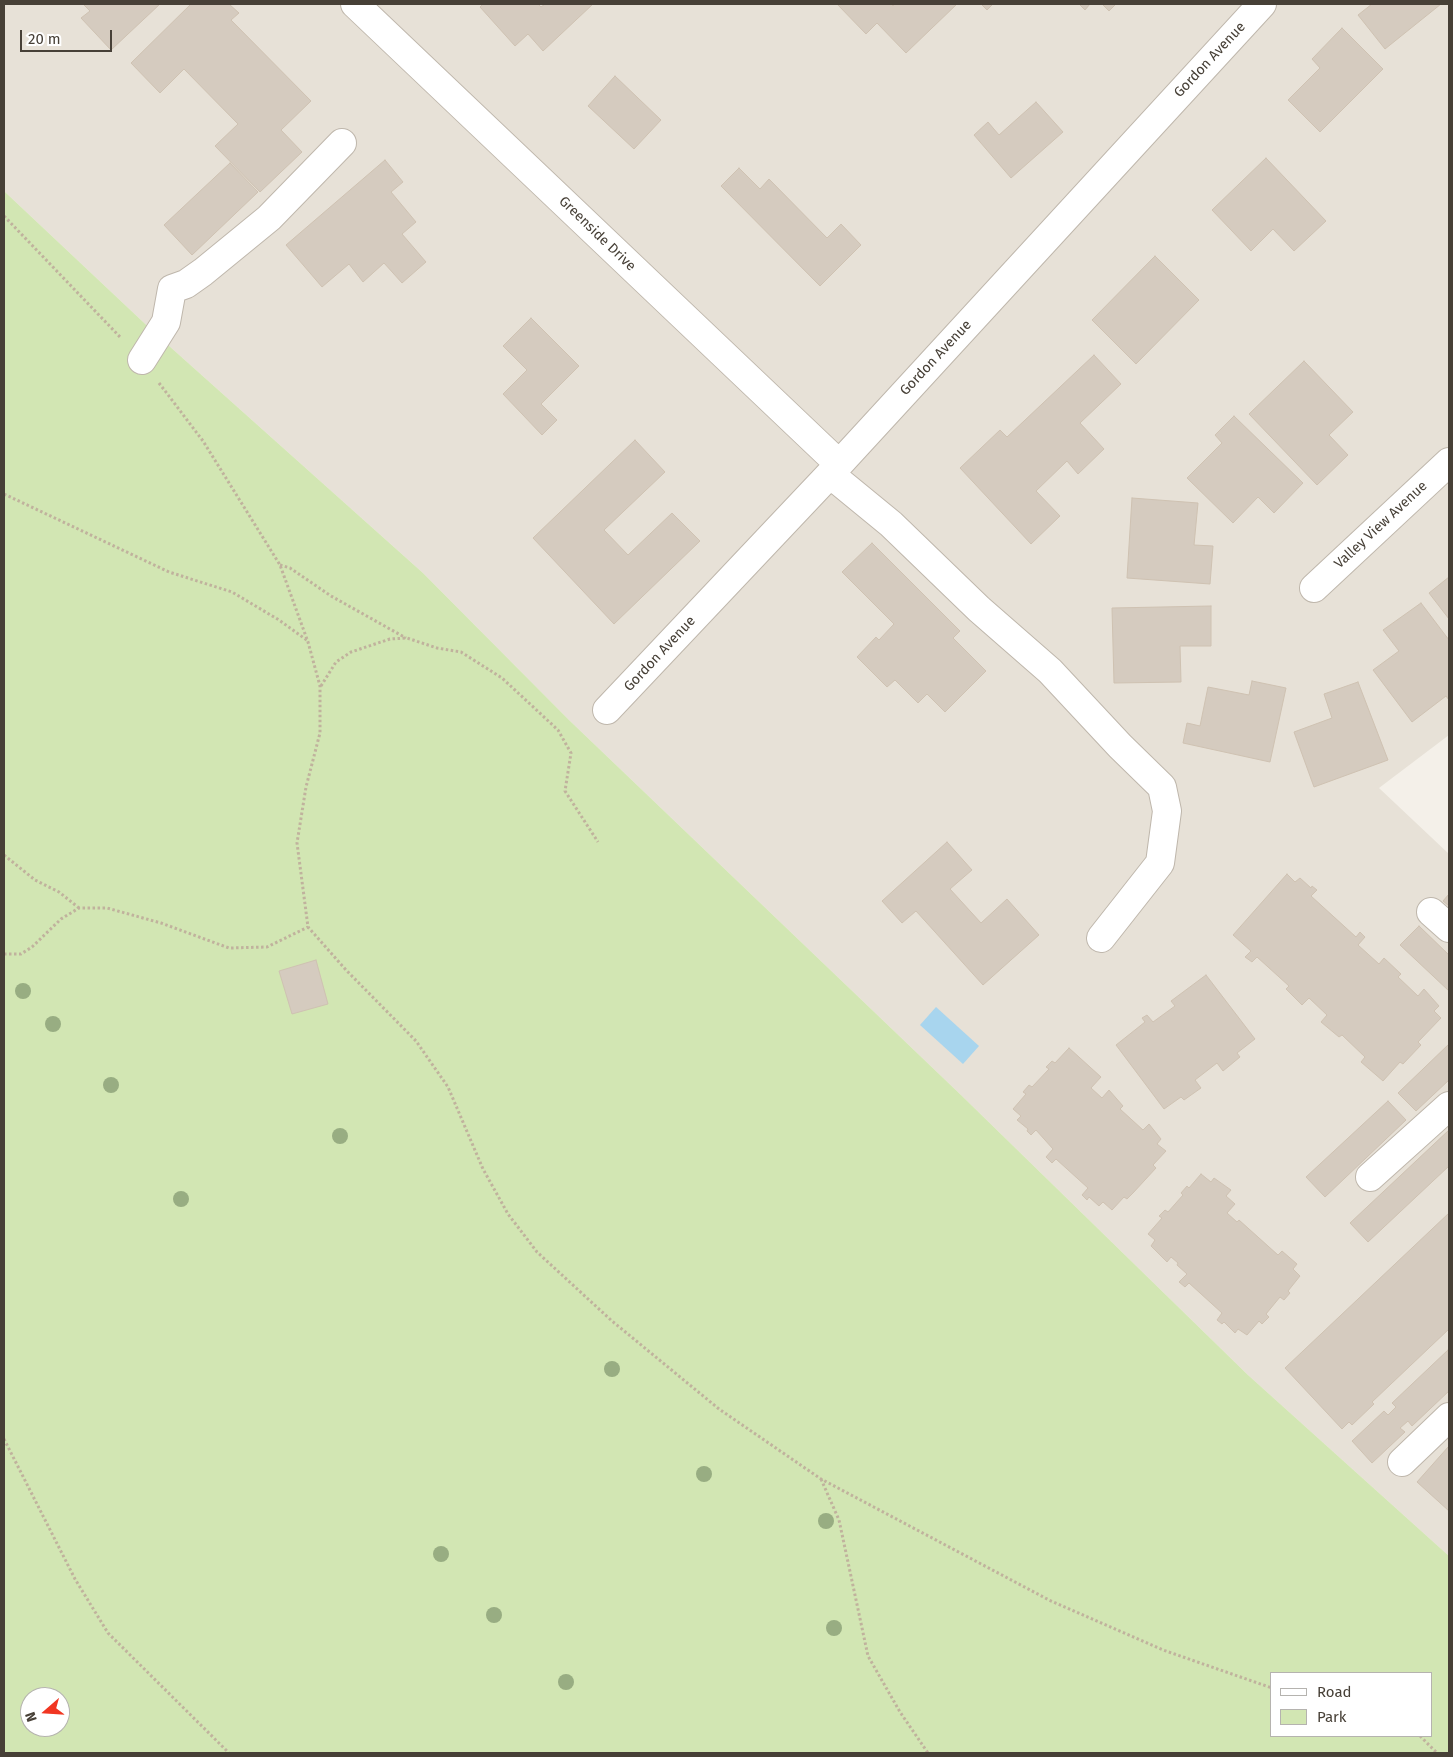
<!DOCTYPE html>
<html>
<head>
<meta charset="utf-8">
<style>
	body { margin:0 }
	#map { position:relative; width:1453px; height:1757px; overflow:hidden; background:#f4f0e9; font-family:"Fira Sans",sans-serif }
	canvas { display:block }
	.frame { position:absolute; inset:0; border:5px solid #474037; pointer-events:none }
	.legend { position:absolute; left:1270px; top:1672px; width:162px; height:65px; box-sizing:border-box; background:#fff; border:1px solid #b5b3af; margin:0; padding:6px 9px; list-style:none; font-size:15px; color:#474037 }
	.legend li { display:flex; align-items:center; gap:10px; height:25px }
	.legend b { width:25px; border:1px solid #b5b3af }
	.north { position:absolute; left:20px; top:1687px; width:50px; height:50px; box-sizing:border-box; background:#fff; border:1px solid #b5b3af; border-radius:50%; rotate:251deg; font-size:14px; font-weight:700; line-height:20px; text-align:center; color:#474037 }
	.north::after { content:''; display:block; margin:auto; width:18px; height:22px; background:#f13622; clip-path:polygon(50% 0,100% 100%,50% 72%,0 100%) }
	.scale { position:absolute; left:20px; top:30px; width:92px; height:22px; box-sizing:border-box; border:2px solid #474037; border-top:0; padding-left:6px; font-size:15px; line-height:18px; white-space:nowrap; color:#474037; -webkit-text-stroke:4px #fff; paint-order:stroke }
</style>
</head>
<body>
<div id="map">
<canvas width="1453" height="1757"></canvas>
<div class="frame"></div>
<ul class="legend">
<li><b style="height:6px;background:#fff"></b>Road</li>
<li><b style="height:14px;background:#d2e6b3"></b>Park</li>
</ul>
<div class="north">N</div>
<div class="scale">20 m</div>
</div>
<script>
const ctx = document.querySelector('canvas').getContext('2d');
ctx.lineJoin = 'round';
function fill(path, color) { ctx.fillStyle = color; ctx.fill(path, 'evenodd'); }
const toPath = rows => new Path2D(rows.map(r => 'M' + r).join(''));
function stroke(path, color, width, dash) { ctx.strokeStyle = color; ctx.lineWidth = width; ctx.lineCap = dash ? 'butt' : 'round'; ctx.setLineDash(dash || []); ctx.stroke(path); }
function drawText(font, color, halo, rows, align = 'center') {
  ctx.font = font + ' "Fira Sans",sans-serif'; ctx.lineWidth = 4; ctx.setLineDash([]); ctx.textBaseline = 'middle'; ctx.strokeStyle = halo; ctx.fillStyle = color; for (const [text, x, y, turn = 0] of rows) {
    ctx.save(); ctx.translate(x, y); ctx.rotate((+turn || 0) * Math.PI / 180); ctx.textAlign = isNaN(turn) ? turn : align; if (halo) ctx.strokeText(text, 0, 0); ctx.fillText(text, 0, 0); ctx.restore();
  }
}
fill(toPath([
	[4,4,1449,4,1449,735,1379,788,1449,854,1449,1556,1248,1375,961,1095,569,720,423,573,158,336,4,191]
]), '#e7e1d7');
fill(toPath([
	[4,191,158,336,423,573,569,720,961,1095,1248,1375,1449,1556,1449,1753,4,1753],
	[1272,1673,1432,1673,1432,1736,1272,1736],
	[30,1697,60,1697,60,1727,30,1727]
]), '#d2e6b3');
fill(toPath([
	[936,1007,979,1046,963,1064,920,1025]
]), '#a8d5ee');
const building = toPath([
	[83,4,160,4,111,50,81,18,90,11,83,4],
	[191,4,229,4,239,13,231,20,311,101,281,130,302,152,260,192,215,146,238,124,184,69,160,93,131,63,191,4],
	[483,4,538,4,541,7,545,4,593,4,543,51,528,34,515,46,480,7,483,4],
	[837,4,891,4,893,6,895,4,957,4,906,53,877,23,866,34,837,4],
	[981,4,993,4,987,10,981,4],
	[1079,4,1090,4,1085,10,1079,4],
	[1102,4,1116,4,1109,11,1102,4],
	[1372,4,1441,4,1385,49,1358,15,1372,4],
	[1342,28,1383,69,1320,132,1288,100,1320,68,1312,59,1342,28],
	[615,76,661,120,634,149,588,106,615,76],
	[1036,102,1063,132,1011,178,974,135,988,122,999,135,1036,102],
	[1266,158,1326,221,1294,251,1273,229,1251,251,1212,210,1266,158],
	[385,160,403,182,391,192,416,222,402,234,426,262,402,283,384,263,363,282,349,264,322,287,286,245,385,160],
	[230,163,258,192,192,255,164,225,230,163],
	[739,168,760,189,769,179,827,238,841,224,861,245,820,286,721,186,739,168],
	[1155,256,1199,300,1136,364,1092,320,1155,256],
	[531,318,579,366,541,404,557,420,542,435,503,394,527,370,503,346,531,318],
	[1094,355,1121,384,1080,423,1104,449,1078,474,1067,461,1036,491,1060,516,1031,544,960,468,1000,430,1007,437,1094,355],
	[1304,361,1353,412,1329,435,1348,455,1317,485,1249,414,1304,361],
	[1234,416,1303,483,1274,513,1258,497,1233,523,1187,478,1222,443,1215,435,1234,416],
	[635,440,665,472,604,530,628,555,672,513,700,541,614,624,533,538,635,440],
	[1132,498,1198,503,1194,545,1213,546,1210,584,1127,578,1132,498],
	[872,543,960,631,953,638,986,671,945,712,927,694,918,703,895,680,887,687,857,657,876,637,879,640,894,624,842,572,872,543],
	[1449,577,1449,619,1429,593,1449,577],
	[1421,603,1449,640,1449,700,1446,696,1412,722,1373,670,1399,651,1383,630,1421,603],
	[1211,606,1211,646,1180,646,1181,682,1114,683,1112,608,1211,606],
	[1252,681,1286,688,1270,762,1183,743,1187,723,1200,726,1208,687,1249,695,1252,681],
	[1358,682,1388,760,1314,787,1294,732,1332,718,1324,694,1358,682],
	[947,842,972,870,950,889,981,923,1007,899,1039,935,983,985,916,911,902,923,882,901,947,842],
	[1287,874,1295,882,1300,878,1311,888,1312,886,1317,890,1311,896,1356,937,1360,932,1365,937,1358,945,1379,964,1384,958,1401,974,1398,977,1418,996,1424,989,1439,1006,1434,1011,1441,1018,1418,1042,1421,1045,1403,1064,1400,1062,1383,1081,1361,1062,1365,1057,1342,1035,1339,1037,1321,1022,1327,1015,1309,998,1302,1005,1286,989,1289,986,1257,957,1252,962,1245,957,1251,951,1233,935,1287,874],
	[1449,894,1449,906,1443,901,1449,894],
	[1419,926,1449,955,1449,991,1400,945,1419,926],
	[316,960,328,1004,292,1014,279,971,316,960],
	[1206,975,1255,1039,1237,1053,1240,1057,1223,1071,1217,1063,1195,1080,1201,1088,1184,1100,1181,1097,1164,1109,1116,1045,1145,1022,1142,1018,1147,1015,1153,1022,1175,1006,1171,1001,1206,975],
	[1449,1044,1449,1080,1416,1111,1398,1093,1449,1044],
	[1069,1048,1101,1077,1091,1088,1102,1098,1109,1090,1123,1106,1120,1109,1143,1130,1149,1124,1161,1139,1157,1144,1166,1151,1153,1165,1156,1168,1133,1193,1127,1199,1124,1197,1112,1210,1103,1202,1099,1206,1089,1197,1087,1200,1082,1195,1088,1188,1056,1159,1052,1163,1046,1157,1053,1149,1036,1130,1031,1135,1027,1131,1028,1129,1017,1120,1021,1116,1013,1109,1026,1094,1023,1092,1029,1085,1032,1087,1049,1069,1046,1067,1052,1061,1055,1063,1069,1048],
	[1388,1101,1406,1120,1325,1197,1306,1177,1388,1101],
	[1449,1130,1449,1166,1368,1242,1350,1223,1449,1130],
	[1201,1174,1211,1182,1214,1178,1231,1190,1226,1196,1235,1204,1227,1213,1237,1222,1239,1220,1278,1255,1282,1251,1297,1264,1293,1269,1300,1276,1288,1291,1290,1293,1284,1300,1280,1297,1266,1314,1269,1317,1262,1324,1259,1321,1247,1335,1238,1329,1235,1333,1224,1322,1222,1324,1217,1320,1222,1313,1189,1283,1185,1287,1179,1282,1187,1274,1177,1265,1178,1263,1171,1257,1167,1262,1151,1246,1155,1240,1148,1234,1162,1218,1159,1216,1165,1210,1168,1212,1183,1195,1181,1193,1187,1186,1189,1188,1201,1174],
	[1449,1213,1449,1329,1372,1402,1374,1404,1352,1425,1349,1422,1342,1429,1285,1368,1449,1213],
	[1448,1350,1449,1391,1412,1426,1408,1421,1400,1428,1405,1432,1372,1463,1352,1441,1384,1411,1388,1415,1396,1407,1392,1403,1448,1350],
	[1449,1446,1449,1511,1417,1482,1449,1446]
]);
fill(building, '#d5cbbf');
stroke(building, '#cfc2b2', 1);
const minor = toPath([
	[355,4,839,464],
	[142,360,166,322,172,289,186,284,203,272,269,218,342,143],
	[830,474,891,524,979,609,1050,671,1120,746,1162,787,1167,811,1160,863,1101,938],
	[1314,588,1449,462],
	[607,710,830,474,1262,4],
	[1431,912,1449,928],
	[1370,1177,1449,1106],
	[1402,1462,1449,1417]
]);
stroke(minor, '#bfb7ac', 30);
stroke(toPath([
	[4,216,121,338],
	[159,383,203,441,280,565,308,642,320,686,320,733,306,787,297,843,308,927,346,970,416,1041,448,1087,483,1169,508,1214,537,1252,612,1321,719,1409,821,1479,1049,1600,1163,1650,1272,1688],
	[4,494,169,572,232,592,279,620,308,641],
	[280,565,290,568,331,596,406,638],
	[321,686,336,662,351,652,390,639,407,638,437,648,461,652,502,678,558,730,571,753,565,791,598,842],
	[4,855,35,880,59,892,79,908],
	[4,954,21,954,32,947,61,919,79,908,107,908,161,923,229,948,267,947,308,927],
	[4,1439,75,1579,108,1633,229,1753],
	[821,1479,839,1520,868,1656,900,1712,928,1753],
	[1420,1736,1437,1753]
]), '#c0b29d', 3, [2.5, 2.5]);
stroke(minor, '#fff', 28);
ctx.fillStyle = '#98ad82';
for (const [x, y] of [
	[23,991],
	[53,1024],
	[111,1085],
	[340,1136],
	[181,1199],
	[612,1369],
	[704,1474],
	[826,1521],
	[441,1554],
	[494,1615],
	[834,1628],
	[566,1682]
]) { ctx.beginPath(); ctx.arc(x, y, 8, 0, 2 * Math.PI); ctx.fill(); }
drawText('14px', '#474037', '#fff', [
	["Gordon Avenue",1210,60,-47],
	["Greenside Drive",597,234,44],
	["Gordon Avenue",936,358,-47],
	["Valley View Avenue",1381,525,-43],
	["Gordon Avenue",660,654,-47]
]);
</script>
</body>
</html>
